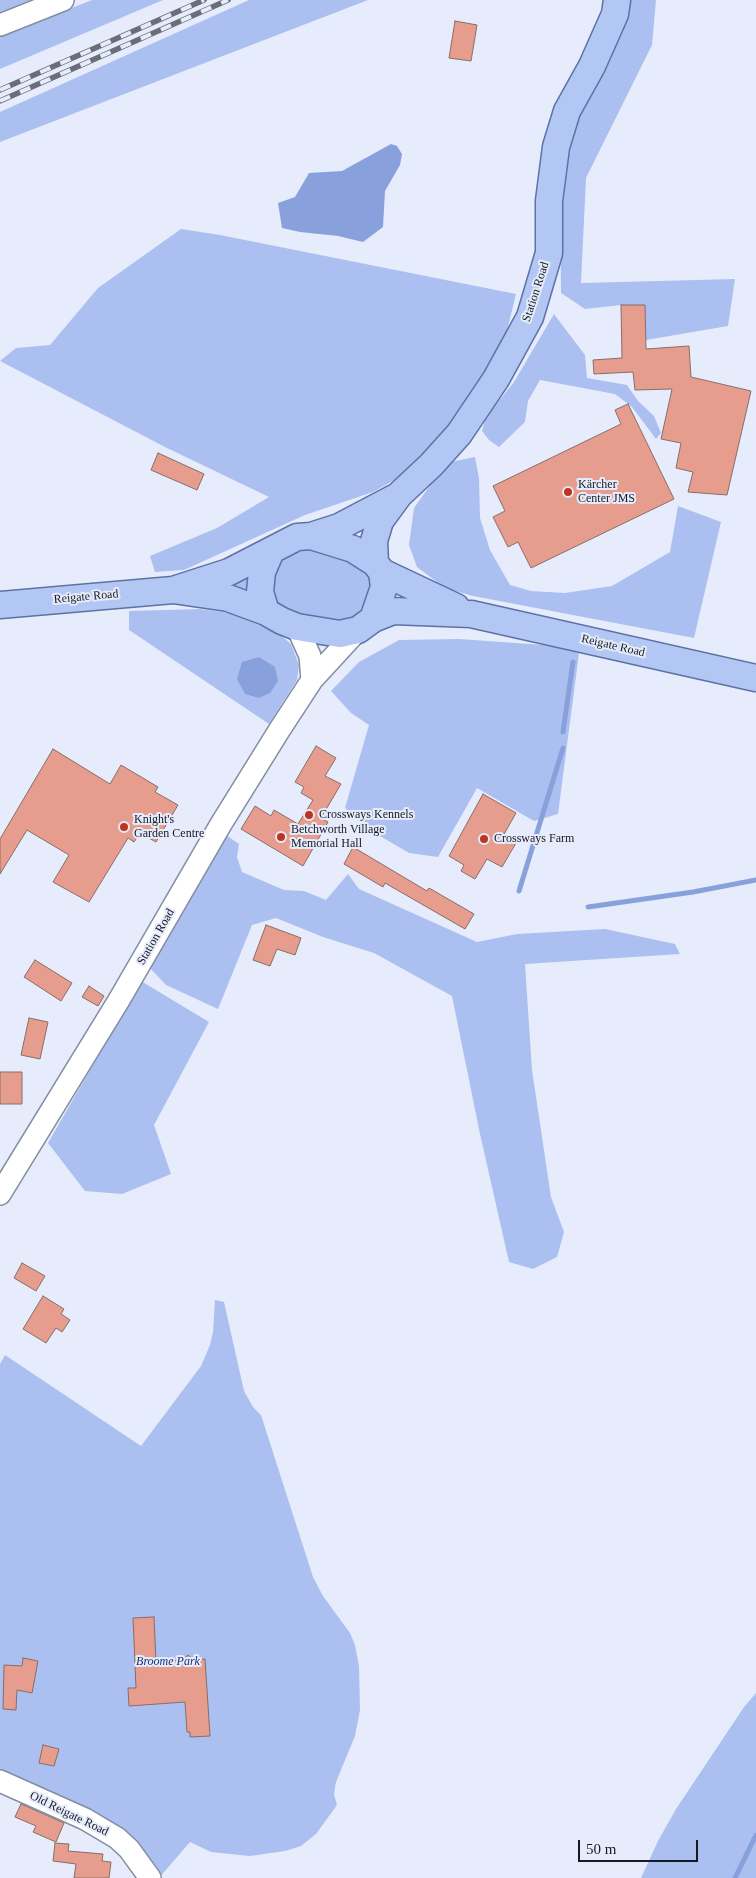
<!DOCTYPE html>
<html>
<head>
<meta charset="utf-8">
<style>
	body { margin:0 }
	#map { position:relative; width:756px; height:1878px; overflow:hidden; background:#e6ecfb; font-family:Georgia,serif }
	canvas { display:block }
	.scale { position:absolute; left:578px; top:1840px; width:120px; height:22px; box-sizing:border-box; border:2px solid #161a22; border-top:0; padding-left:6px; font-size:15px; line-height:18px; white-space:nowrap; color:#161a22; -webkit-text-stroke:4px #e6ecfb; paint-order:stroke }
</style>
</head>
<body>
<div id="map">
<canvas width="756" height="1878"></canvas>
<div class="scale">50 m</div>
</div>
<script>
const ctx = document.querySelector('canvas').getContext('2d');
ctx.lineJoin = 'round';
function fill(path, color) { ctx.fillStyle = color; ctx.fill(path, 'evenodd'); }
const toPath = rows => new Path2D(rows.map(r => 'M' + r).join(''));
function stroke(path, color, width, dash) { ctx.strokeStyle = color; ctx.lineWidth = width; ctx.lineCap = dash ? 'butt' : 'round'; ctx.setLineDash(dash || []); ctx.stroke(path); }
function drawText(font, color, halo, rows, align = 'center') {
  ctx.font = font + ' Georgia,serif'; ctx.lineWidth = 4; ctx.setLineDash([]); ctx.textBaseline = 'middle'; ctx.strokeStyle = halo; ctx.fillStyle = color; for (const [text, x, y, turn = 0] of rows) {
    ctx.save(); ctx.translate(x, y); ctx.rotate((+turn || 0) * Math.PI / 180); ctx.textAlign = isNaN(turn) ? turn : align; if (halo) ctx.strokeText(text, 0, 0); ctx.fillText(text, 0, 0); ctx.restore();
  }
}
fill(toPath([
	[0,0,31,0,0,12],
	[92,0,163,0,0,69,0,36],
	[249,0,368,0,0,142,0,112],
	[625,0,656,0,652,45,586,178,581,283,735,279,728,326,646,340,645,305,621,305,585,309,561,293,560,191,570,143,582,111,610,60,624,22],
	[181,229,220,235,516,294,502,351,445,434,414,469,373,492,305,515,184,570,155,572,150,556,217,528,269,497,165,447,0,361,16,348,50,345,98,288],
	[554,314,585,355,587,378,627,385,638,401,654,416,661,433,656,439,632,407,615,394,540,380,528,401,525,422,499,447,489,440,482,431,486,417,514,382],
	[475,457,479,478,480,518,490,550,510,585,531,591,565,593,612,586,670,552,678,506,721,522,694,638,473,596,445,588,417,567,409,545,414,508,446,463],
	[293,548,323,549,365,570,374,585,362,615,347,623,295,617,277,604,271,584,277,563],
	[248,574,252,593,221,588],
	[200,609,230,613,278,633,291,644,299,665,297,680,269,724,129,630,129,611],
	[459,639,544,645,579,653,558,814,534,821,477,788,438,857,409,853,368,829,345,808,369,725,351,713,331,691,359,662,399,640],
	[223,833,239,844,237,857,242,872,284,890,304,891,326,900,348,874,359,889,477,942,517,934,605,929,675,944,680,954,525,964,532,1070,551,1197,564,1232,557,1257,533,1269,509,1262,480,1134,452,996,374,953,323,937,276,918,252,925,218,1009,166,985,148,966],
	[141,981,209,1022,154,1125,171,1174,122,1194,85,1191,48,1143],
	[215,1300,224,1302,244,1391,253,1407,261,1415,313,1577,323,1596,350,1633,355,1645,359,1666,360,1710,355,1736,336,1782,334,1794,337,1805,316,1834,301,1846,285,1851,250,1856,211,1852,190,1842,159,1878,0,1772,0,1364,5,1355,141,1446,201,1366,210,1345,213,1332],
	[756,1693,756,1878,641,1878,658,1841,676,1809,744,1707]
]), '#abc0f0');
fill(toPath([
	[391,144,397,146,402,154,400,165,385,191,383,227,363,242,338,236,300,232,282,228,278,203,295,197,309,173,342,171],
	[259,657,275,667,278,681,270,693,259,698,245,694,237,679,242,662]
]), '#88a1dc');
stroke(toPath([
	[563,732,573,662],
	[519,891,563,748],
	[588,907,693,892,756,880],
	[735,1878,756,1835]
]), '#88a1dc', 5);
const building = toPath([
	[455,21,477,25,471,61,449,58,455,21],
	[621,305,645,305,646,349,689,346,691,377,751,391,727,495,688,492,693,472,676,468,681,443,661,439,672,389,635,390,633,372,594,374,593,360,622,358,621,305],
	[628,404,674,499,531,568,518,542,508,547,493,517,505,511,493,486,621,424,615,410,628,404],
	[158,453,204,474,197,490,151,470,158,453],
	[316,746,336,758,325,776,341,784,321,818,328,822,303,866,241,829,255,806,271,816,274,810,298,824,313,800,301,793,304,787,295,782,316,746],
	[53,749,110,784,121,765,158,787,155,792,178,805,156,842,140,833,134,842,128,838,89,902,53,882,69,855,27,830,0,874,0,839,53,749],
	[483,794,516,813,503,836,516,843,502,867,487,859,475,879,461,871,464,865,449,856,483,794],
	[353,847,427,891,429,888,474,914,465,929,385,883,383,887,344,864,353,847],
	[266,925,301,938,295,955,277,949,270,966,253,960,266,925],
	[35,960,72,983,61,1001,24,977,35,960],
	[89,986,104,996,98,1006,82,997,89,986],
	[29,1018,48,1022,40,1059,21,1055,29,1018],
	[0,1072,22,1072,22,1104,0,1104,0,1072],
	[22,1263,45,1276,36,1291,14,1278,22,1263],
	[43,1296,64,1309,61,1314,70,1320,62,1332,56,1328,46,1343,23,1329,43,1296],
	[154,1617,156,1662,182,1660,188,1655,194,1660,205,1659,210,1736,190,1737,190,1732,187,1732,185,1702,129,1706,128,1688,136,1688,133,1618,154,1617],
	[23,1658,38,1661,32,1693,17,1690,16,1710,3,1709,4,1665,22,1666,23,1658],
	[43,1745,59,1749,54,1766,39,1763,43,1745],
	[21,1804,64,1823,56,1842,33,1832,36,1826,15,1817,21,1804],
	[55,1843,69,1844,68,1851,103,1854,102,1861,111,1862,109,1878,74,1878,76,1864,53,1861,55,1843]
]);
fill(building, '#e69d8e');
stroke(building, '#876d68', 1);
const minor = toPath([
	[0,25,63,0],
	[297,627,310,656,312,680],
	[0,1194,119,1000,221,824,280,729,312,680,358,630],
	[0,1781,85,1819,117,1838,129,1849,150,1878]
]);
const major = toPath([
	[311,536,339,527,394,498],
	[375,563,374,541,380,521,399,495,431,465,459,434,496,379,530,317,549,253,549,201,556,147,567,111,592,66,615,14,617,0],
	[382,572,456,607],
	[0,605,173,590,228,598,266,612,282,621,297,627,340,634,358,630,373,619,384,587,382,572,375,563,353,549,311,536,297,537,229,572,173,590],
	[266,612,260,592,262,572,271,551],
	[373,619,393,611,471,614,756,678]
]);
stroke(minor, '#838da2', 24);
stroke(major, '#5c72a5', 29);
stroke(minor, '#fff', 21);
stroke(major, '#b3c7f4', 26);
const rail = toPath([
	[0,90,204,0],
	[0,101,228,0]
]);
stroke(rail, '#696e79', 5.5);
stroke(rail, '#e6ecfb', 4, [11]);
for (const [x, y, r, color] of [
	[568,492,5,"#bf341c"],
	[309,815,5,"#bf341c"],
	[124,827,5,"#bf341c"],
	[281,837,5,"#bf341c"],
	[484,839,5,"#bf341c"]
]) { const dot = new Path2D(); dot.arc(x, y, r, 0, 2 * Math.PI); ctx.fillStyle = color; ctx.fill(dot); stroke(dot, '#e6ecfb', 2); }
drawText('12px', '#161a22', '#e6ecfb', [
	["Station Road",536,292,-72],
	["Reigate Road",86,597,-5],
	["Reigate Road",613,646,13],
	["Station Road",156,937,-60],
	["Old Reigate Road",69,1814,26]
]);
drawText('12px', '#161a22', '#e6ecfb', [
	["Kärcher",578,485],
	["Center JMS",578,499],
	["Crossways Kennels",319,815],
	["Knight's",134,820],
	["Garden Centre",134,834],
	["Betchworth Village",291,830],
	["Memorial Hall",291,844],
	["Crossways Farm",494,839]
], 'left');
drawText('italic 12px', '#193074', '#e6ecfb', [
	["Broome Park",168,1662]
]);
</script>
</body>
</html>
